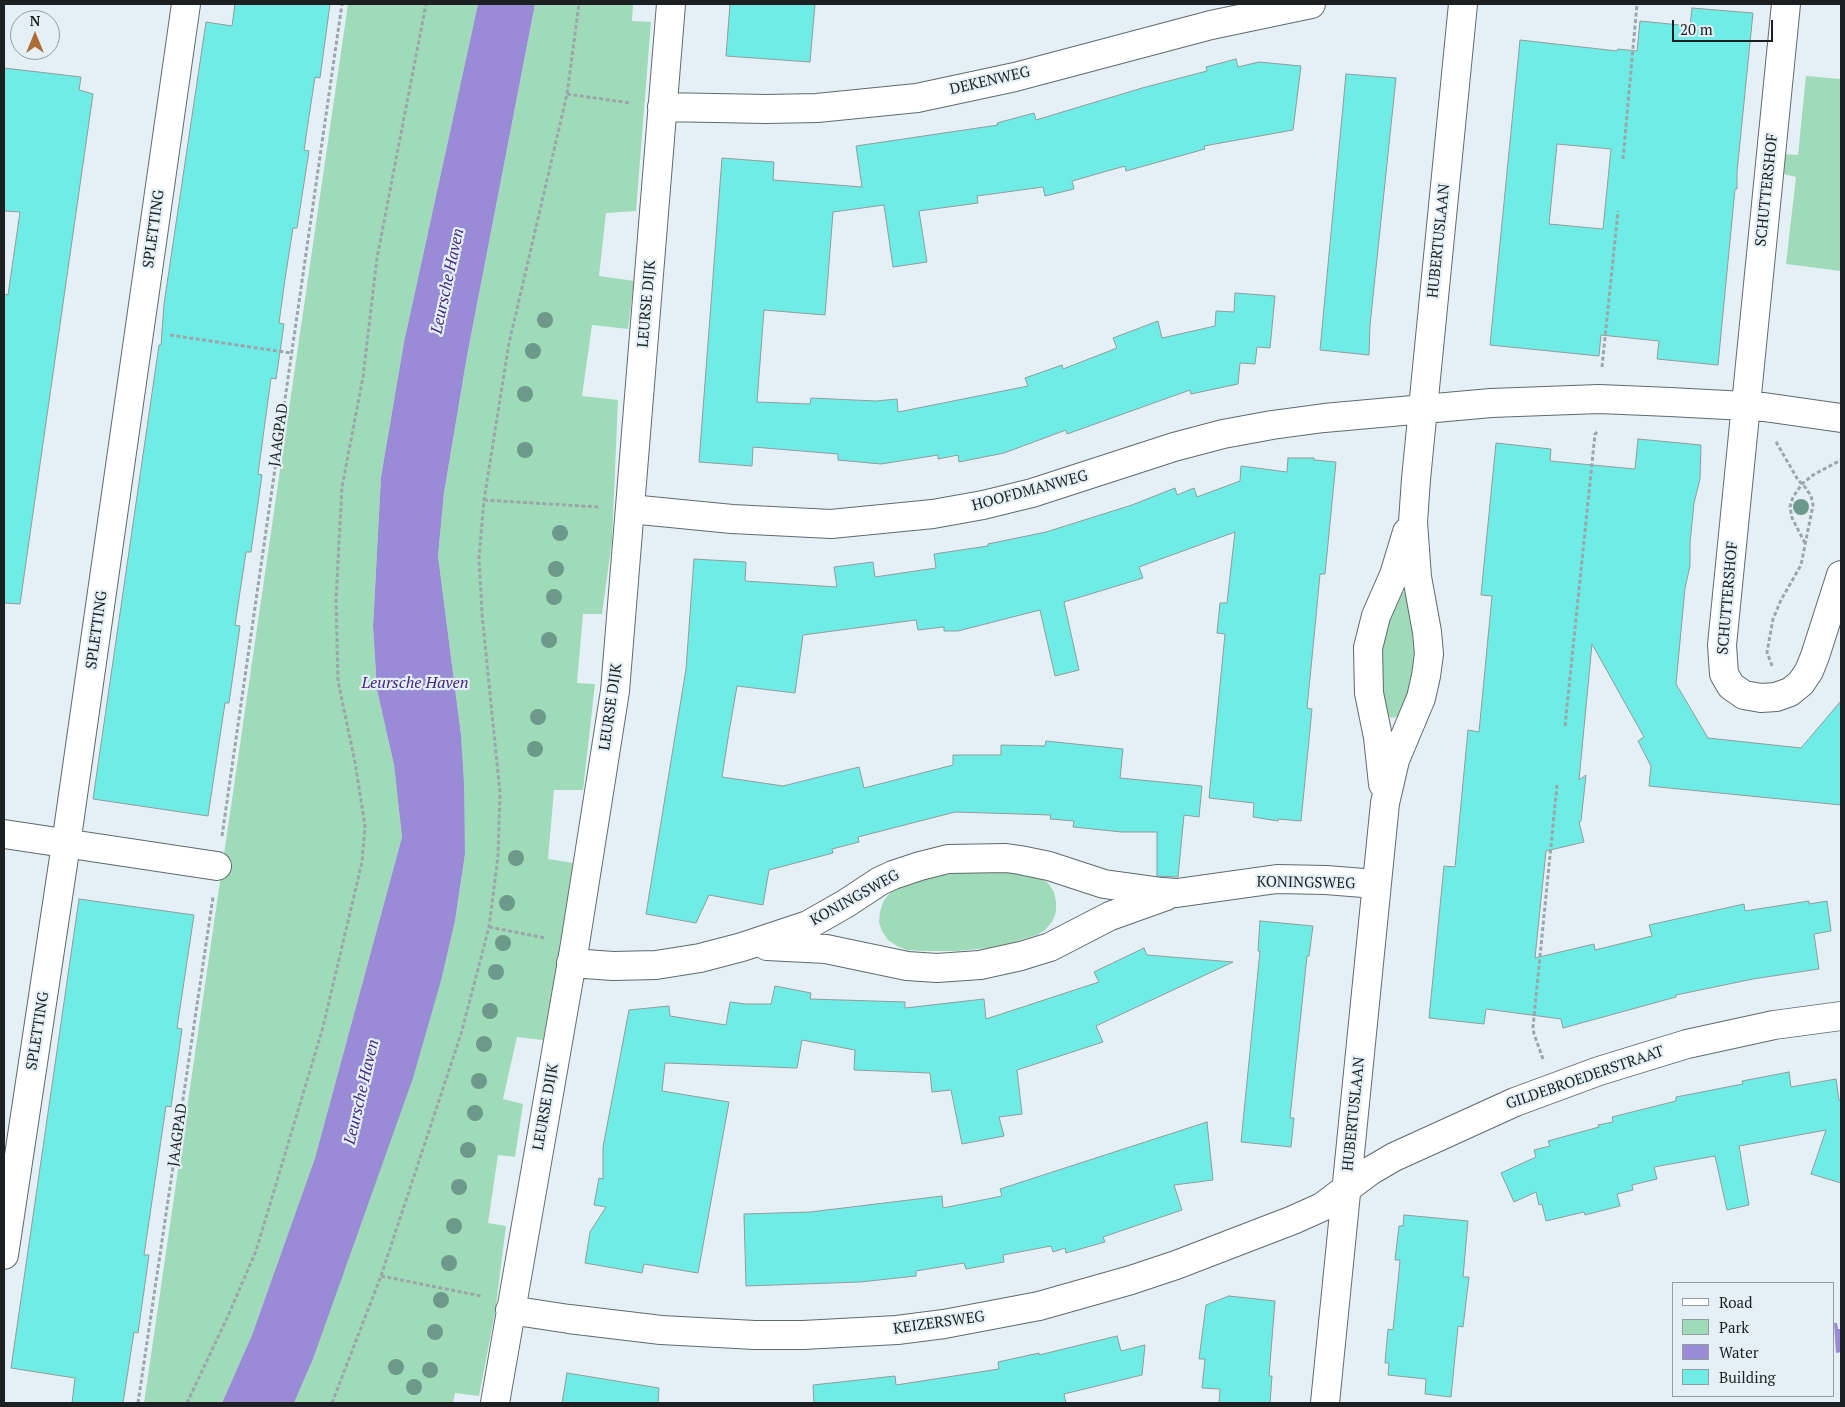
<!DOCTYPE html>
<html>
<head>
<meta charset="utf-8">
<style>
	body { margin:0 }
	#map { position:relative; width:1845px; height:1407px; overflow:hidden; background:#e4f0f6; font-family:"PT Serif",serif }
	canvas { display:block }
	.frame { position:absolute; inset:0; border:5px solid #1c2022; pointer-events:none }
	.legend { position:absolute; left:1672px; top:1282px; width:162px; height:115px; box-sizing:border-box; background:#e4f0f6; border:1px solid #949da1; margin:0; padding:6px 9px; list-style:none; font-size:15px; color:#1c2022 }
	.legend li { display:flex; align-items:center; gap:10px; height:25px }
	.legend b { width:25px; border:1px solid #949da1 }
	.north { position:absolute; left:10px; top:10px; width:50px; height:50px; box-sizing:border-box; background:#e4f0f6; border:1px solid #949da1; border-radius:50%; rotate:0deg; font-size:14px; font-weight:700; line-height:20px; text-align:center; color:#1c2022 }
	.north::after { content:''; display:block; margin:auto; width:18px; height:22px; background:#ad6c36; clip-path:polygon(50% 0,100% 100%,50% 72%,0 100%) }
	.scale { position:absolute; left:1672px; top:20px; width:101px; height:22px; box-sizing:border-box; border:2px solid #1c2022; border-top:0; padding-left:6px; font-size:15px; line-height:18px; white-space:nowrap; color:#1c2022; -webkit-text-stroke:4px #e4f0f6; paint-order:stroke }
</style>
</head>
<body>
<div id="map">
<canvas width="1845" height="1407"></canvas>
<div class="frame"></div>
<ul class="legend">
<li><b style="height:6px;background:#fff"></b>Road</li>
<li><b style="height:14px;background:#a0dbb9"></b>Park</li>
<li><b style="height:14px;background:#9a8bd7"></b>Water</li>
<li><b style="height:14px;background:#70ece7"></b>Building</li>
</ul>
<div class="north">N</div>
<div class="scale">20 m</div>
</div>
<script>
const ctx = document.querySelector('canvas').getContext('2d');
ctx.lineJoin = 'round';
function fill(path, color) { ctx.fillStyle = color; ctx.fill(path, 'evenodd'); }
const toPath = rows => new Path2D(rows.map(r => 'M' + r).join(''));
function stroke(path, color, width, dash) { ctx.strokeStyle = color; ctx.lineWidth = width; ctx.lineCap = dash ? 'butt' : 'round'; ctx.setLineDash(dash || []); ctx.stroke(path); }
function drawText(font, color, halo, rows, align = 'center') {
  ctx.font = font + ' "PT Serif",serif'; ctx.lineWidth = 4.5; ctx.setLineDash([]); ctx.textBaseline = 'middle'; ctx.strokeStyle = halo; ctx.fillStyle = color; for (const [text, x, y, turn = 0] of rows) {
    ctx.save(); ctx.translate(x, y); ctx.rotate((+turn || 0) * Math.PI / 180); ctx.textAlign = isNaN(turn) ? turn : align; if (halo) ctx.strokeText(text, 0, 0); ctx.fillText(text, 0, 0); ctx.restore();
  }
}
fill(toPath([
	[348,4,478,4,404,342,381,477,373,626,377,690,394,765,402,837,315,1158,252,1335,222,1403,144,1403],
	[535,4,633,4,632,21,651,22,636,211,606,213,599,276,634,281,628,329,592,325,582,396,618,400,612,541,602,614,583,614,577,683,595,684,583,790,554,790,548,859,573,863,558,958,543,1040,517,1037,503,1099,523,1104,515,1157,498,1155,488,1223,506,1226,495,1313,479,1396,455,1393,453,1403,294,1403,313,1359,442,977,455,921,465,854,461,735,438,556,444,493,467,356],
	[1806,76,1841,79,1841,271,1786,264,1796,177,1784,174,1785,154,1798,155],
	[1404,592,1407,593,1421,638,1403,715,1392,718,1383,713,1379,635,1399,593],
	[1013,871,1040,877,1048,883,1054,892,1056,902,1056,912,1052,922,1045,930,1037,935,1005,945,989,948,956,951,923,951,906,950,897,946,888,940,882,931,879,922,880,912,883,902,889,894,899,887,930,878,962,872]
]), '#a0dbb9');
fill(toPath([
	[478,4,535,4,467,356,444,493,438,556,461,735,464,785,465,854,455,921,442,977,413,1078,313,1359,294,1403,222,1403,252,1335,315,1158,402,837,394,765,377,690,373,626,381,477,404,342],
	[1834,1323,1837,1323,1838,1329,1841,1329,1841,1352,1836,1353]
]), '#9a8bd7');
const building = toPath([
	[235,4,330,4,320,78,315,77,304,150,309,151,297,228,293,228,285,279,279,323,284,324,276,379,271,378,258,474,262,475,251,552,246,552,235,625,240,626,229,703,225,703,208,816,93,799,159,345,161,345,164,304,206,22,232,26,235,4],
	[730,4,815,4,810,62,726,56,730,4],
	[1692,8,1753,13,1737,172,1737,189,1735,189,1718,365,1657,359,1659,341,1601,335,1599,356,1490,345,1520,40,1617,51,1618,49,1637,51,1640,21,1690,26,1692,8],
	[1557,144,1611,149,1603,229,1549,224,1557,144],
	[1236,59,1238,67,1259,62,1301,66,1293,130,1204,146,1205,149,1126,171,1125,166,1072,181,1074,189,1045,196,1043,187,977,196,978,203,919,211,927,262,893,267,884,205,833,212,825,315,764,310,757,402,810,404,811,398,876,401,897,399,898,412,1028,386,1025,378,1062,365,1063,369,1117,348,1113,338,1158,321,1162,338,1215,326,1216,311,1234,312,1235,293,1275,296,1270,348,1257,347,1255,364,1240,363,1238,384,1191,394,1190,390,1067,434,1066,430,1004,453,959,462,958,455,938,459,938,455,881,464,838,460,838,454,753,447,752,466,699,462,722,158,774,162,773,180,862,187,856,146,998,125,997,123,1034,113,1036,120,1142,88,1207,71,1206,67,1236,59],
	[4,68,81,77,79,90,93,94,20,604,4,603,4,294,8,295,20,212,4,211,4,68],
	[1346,74,1396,78,1370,325,1369,355,1320,350,1346,74],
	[1638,439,1701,445,1700,479,1694,503,1690,543,1690,566,1685,588,1676,684,1708,738,1801,748,1841,701,1841,805,1649,786,1651,766,1638,741,1644,737,1592,644,1579,780,1586,775,1581,821,1579,822,1584,842,1546,851,1535,958,1594,944,1595,950,1652,936,1649,925,1744,904,1745,911,1809,901,1809,904,1827,901,1831,931,1814,934,1819,969,1753,979,1676,995,1676,997,1563,1028,1561,1019,1486,1009,1484,1024,1429,1018,1444,866,1455,867,1468,730,1479,732,1492,596,1481,595,1496,443,1551,449,1550,461,1635,469,1638,439],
	[1288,458,1314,458,1314,460,1336,462,1325,574,1320,574,1315,627,1307,708,1312,709,1301,821,1278,819,1278,821,1253,817,1254,803,1209,798,1225,634,1217,633,1220,603,1227,603,1235,532,1139,567,1143,578,1064,602,1079,670,1055,676,1040,610,958,631,944,631,944,627,918,630,916,620,803,635,795,693,737,686,729,732,722,777,783,786,859,767,864,788,953,765,953,755,1001,755,1001,745,1045,746,1046,741,1123,749,1120,778,1202,786,1199,817,1184,815,1178,877,1157,876,1157,832,1122,832,1073,827,1074,821,1050,819,1051,815,955,812,858,837,859,842,832,849,833,853,769,870,763,905,709,895,696,923,646,914,686,669,694,559,746,562,745,581,837,587,834,567,873,562,875,577,936,568,934,554,988,546,988,544,1046,532,1132,505,1175,488,1177,495,1194,488,1197,497,1240,481,1241,466,1287,472,1288,458],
	[79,899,194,915,177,1028,182,1029,171,1107,166,1106,144,1255,149,1255,138,1333,134,1332,123,1403,72,1403,75,1378,11,1368,79,899],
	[1260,921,1313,926,1309,956,1307,956,1290,1118,1294,1118,1291,1147,1241,1142,1260,951,1258,951,1260,921],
	[1144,948,1147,955,1233,962,1096,1026,1103,1042,1017,1070,1022,1114,999,1117,1004,1136,962,1144,951,1090,932,1092,930,1073,854,1070,855,1050,802,1040,797,1068,665,1063,662,1091,729,1102,698,1273,644,1264,642,1273,585,1263,590,1232,606,1207,594,1205,599,1178,603,1179,603,1147,629,1010,669,1006,670,1016,726,1025,730,1002,746,1004,771,1004,775,986,811,993,810,999,905,1002,905,1008,984,999,986,1019,1099,982,1094,972,1144,948],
	[1789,1072,1791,1087,1836,1079,1839,1100,1841,1100,1841,1183,1811,1174,1826,1130,1739,1146,1749,1205,1727,1210,1715,1156,1654,1167,1657,1179,1632,1185,1633,1190,1617,1194,1620,1206,1585,1215,1584,1212,1546,1221,1542,1204,1539,1205,1536,1192,1514,1202,1501,1173,1536,1157,1534,1150,1550,1146,1548,1141,1599,1127,1598,1125,1613,1122,1612,1117,1676,1101,1676,1097,1743,1084,1742,1081,1789,1072],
	[1207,1122,1213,1180,1174,1185,1182,1210,1103,1237,1105,1242,1066,1253,1065,1248,1053,1252,1051,1246,1003,1255,1004,1262,966,1269,964,1263,916,1271,916,1276,860,1282,746,1286,744,1214,810,1212,942,1196,943,1208,1002,1196,1000,1189,1207,1122],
	[1404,1215,1468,1221,1463,1277,1469,1277,1463,1327,1458,1326,1451,1397,1425,1394,1426,1379,1388,1375,1389,1363,1385,1363,1388,1329,1393,1330,1399,1272,1400,1260,1395,1260,1399,1226,1403,1226,1404,1215],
	[1229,1296,1275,1301,1269,1376,1272,1376,1270,1403,1219,1403,1220,1389,1202,1388,1205,1359,1199,1359,1206,1305,1229,1296],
	[1117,1336,1121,1351,1145,1345,1142,1375,1064,1394,1066,1403,814,1403,813,1385,895,1376,896,1385,999,1369,998,1362,1039,1353,1039,1355,1117,1336],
	[567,1373,659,1388,658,1403,562,1403,567,1373]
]);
fill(building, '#70ece7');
stroke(building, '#8f9c9b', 1);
const minor = toPath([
	[1786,4,1722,645,1724,674,1731,686,1744,695,1761,698,1776,697,1790,692,1801,683,1809,671,1815,656,1841,575],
	[662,107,766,109,817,108,917,98,1015,77,1211,25,1311,4],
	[630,509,732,519,831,524,933,514,983,505,1032,493,1174,447,1223,434,1272,425,1324,418,1491,403,1599,399,1670,402,1764,407,1841,418],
	[1383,784,1378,737,1369,693,1368,648,1376,616,1394,575,1407,532],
	[4,834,217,866],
	[767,946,826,949,907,966,937,968,980,965,1021,956,1050,947,1110,916,1166,896],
	[571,963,613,966,656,965,700,958,742,947,808,925,845,904,880,881,893,875,920,866,948,859,1006,858,1020,860,1049,866,1104,884,1162,892,1177,893,1277,879,1326,880,1376,884],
	[4,1255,66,844,186,4],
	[510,1310,569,1319,661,1330,755,1335,803,1335,897,1330,944,1324,1039,1306,1131,1280,1176,1265,1293,1220,1322,1207,1370,1171,1394,1157,1515,1102,1599,1071,1687,1044,1774,1025,1841,1016],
	[495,1403,575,944,615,691,671,4],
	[1325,1403,1385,803,1395,760,1421,698,1426,676,1429,654,1427,632,1417,577,1413,522,1416,479,1463,4]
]);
stroke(minor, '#5f6a6e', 30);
stroke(toPath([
	[567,94,631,103],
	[1623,159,1637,4],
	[170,335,291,353],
	[1602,367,1618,211],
	[484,500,599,507],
	[1805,543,1792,518,1790,507,1793,497,1802,484,1813,475,1841,460],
	[1772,666,1767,652,1773,619,1781,600,1801,565,1813,505,1811,496,1805,487,1798,480,1775,440],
	[1565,726,1595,434,1599,431],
	[222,836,342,4],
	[489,927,545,938],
	[1543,1059,1534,1034,1533,1027,1557,785],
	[381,1276,481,1296],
	[138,1403,213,897],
	[187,1403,228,1316,256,1251,323,1027,362,862,365,826,355,762,338,681,336,600,342,487,363,377,377,258,426,4],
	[332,1403,381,1276,461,1034,489,927,498,856,500,793,482,614,479,558,484,500,509,343,567,94,579,4]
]), '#9ca6aa', 3, [4, 2.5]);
stroke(minor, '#fff', 28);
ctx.fillStyle = '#6c998a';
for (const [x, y] of [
	[545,320],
	[533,351],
	[525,394],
	[525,450],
	[1801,507],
	[560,533],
	[556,569],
	[554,597],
	[549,640],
	[538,717],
	[535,749],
	[516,858],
	[507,903],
	[503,943],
	[496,972],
	[490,1011],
	[484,1044],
	[479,1081],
	[475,1113],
	[468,1150],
	[459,1187],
	[454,1226],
	[449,1263],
	[441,1300],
	[435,1332],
	[396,1367],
	[430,1370],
	[414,1387]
]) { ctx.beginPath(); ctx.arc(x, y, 8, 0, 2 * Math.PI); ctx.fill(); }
drawText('15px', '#1c2022', '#e4f0f6', [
	["DEKENWEG",990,81,-13],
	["SCHUTTERSHOF",1767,190,-84],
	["SPLETTING",154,229,-82],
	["HUBERTUSLAAN",1439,241,-84],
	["LEURSE DIJK",647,304,-85],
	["JAAGPAD",279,435,-82],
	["HOOFDMANWEG",1030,491,-15],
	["SCHUTTERSHOF",1728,598,-85],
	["SPLETTING",97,630,-82],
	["LEURSE DIJK",611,707,-82],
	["KONINGSWEG",1306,883,1],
	["KONINGSWEG",855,898,-29],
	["SPLETTING",38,1031,-81],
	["GILDEBROEDERSTRAAT",1585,1078,-19],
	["LEURSE DIJK",546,1107,-80],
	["HUBERTUSLAAN",1354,1114,-84],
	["JAAGPAD",178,1135,-82],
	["KEIZERSWEG",939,1323,-8]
]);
drawText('italic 16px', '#442880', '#e4f0f6', [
	["Leursche Haven",448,281,-78],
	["Leursche Haven",415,683],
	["Leursche Haven",362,1092,-77]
]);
</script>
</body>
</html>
